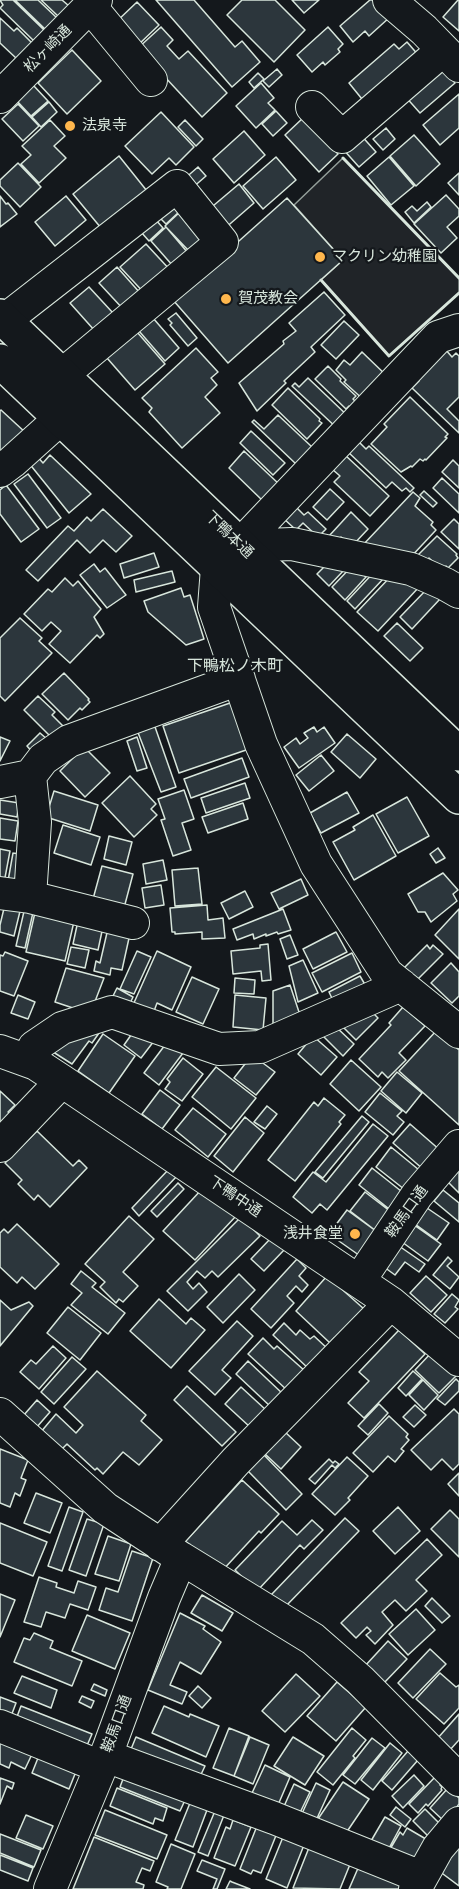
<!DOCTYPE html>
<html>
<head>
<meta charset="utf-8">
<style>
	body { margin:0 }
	canvas { display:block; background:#14181c }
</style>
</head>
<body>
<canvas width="459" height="1889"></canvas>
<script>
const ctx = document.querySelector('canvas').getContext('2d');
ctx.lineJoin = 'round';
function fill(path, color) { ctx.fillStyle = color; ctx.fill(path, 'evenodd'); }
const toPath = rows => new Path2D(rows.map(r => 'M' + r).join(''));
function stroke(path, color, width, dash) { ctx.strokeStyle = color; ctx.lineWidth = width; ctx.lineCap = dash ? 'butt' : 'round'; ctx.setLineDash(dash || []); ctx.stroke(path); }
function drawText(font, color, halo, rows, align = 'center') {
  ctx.font = font + ' Helvetica,"Noto Sans JP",sans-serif'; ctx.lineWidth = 4.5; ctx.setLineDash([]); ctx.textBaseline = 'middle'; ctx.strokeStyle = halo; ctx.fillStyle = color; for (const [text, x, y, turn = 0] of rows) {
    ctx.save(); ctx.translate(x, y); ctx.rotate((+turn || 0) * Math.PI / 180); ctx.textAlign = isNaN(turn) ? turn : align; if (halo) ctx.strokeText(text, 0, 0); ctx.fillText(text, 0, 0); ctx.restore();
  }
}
const green = toPath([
	[343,158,459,278,459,293,389,356,321,280,343,260,294,205,343,158]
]);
fill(green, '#202428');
stroke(green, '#939e99', 1.5);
const building = toPath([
	[0,0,13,0,44,30,34,41,0,8,3,5,0,0],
	[15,0,38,0,57,18,46,30,15,0],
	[41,0,62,0,69,6,59,17,41,0],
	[156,0,194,0,235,47,242,41,260,62,232,87,156,0],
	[242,0,275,0,305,30,274,62,227,15,242,0],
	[292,0,319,0,304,13,292,0],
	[370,0,375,0,390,17,369,36,365,31,353,42,340,26,370,0],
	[458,0,459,0,459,31,443,17,458,0],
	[137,2,159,25,137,46,115,23,137,2],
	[0,18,14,31,17,28,32,43,17,59,0,43,0,18],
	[161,27,173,40,167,46,179,59,188,51,227,93,202,117,138,48,161,27],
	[328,27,343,44,338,49,340,52,325,65,323,62,312,72,297,55,328,27],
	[407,42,420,57,366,104,349,83,394,44,399,49,407,42],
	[72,50,101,81,67,114,38,83,72,50],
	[439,65,455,83,420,113,404,95,439,65],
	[277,69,282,75,269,87,263,81,277,69],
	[258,73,264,79,254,88,249,82,258,73],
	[261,83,274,98,268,103,275,110,256,128,236,106,261,83],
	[33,85,48,101,31,116,16,100,33,85],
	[459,94,459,128,440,145,423,125,459,94],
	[49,102,57,112,41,127,32,117,49,102],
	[18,104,39,126,23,141,2,119,18,104],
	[276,111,287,123,273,136,262,124,276,111],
	[161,112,194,147,176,165,169,158,152,174,125,146,161,112],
	[304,117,338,154,319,172,285,135,304,117],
	[50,120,65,136,54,146,66,158,39,183,21,164,31,155,22,146,50,120],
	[185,120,203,139,196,146,178,127,185,120],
	[386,128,395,139,383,150,373,139,386,128],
	[244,131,265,155,234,183,213,159,244,131],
	[359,133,376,152,359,167,342,148,359,133],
	[414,135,440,164,416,186,390,156,414,135],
	[119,156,151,196,106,234,73,194,119,156],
	[276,157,296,180,263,209,243,186,276,157],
	[389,157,414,186,391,205,367,176,389,157],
	[18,163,41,187,20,207,0,186,0,180,18,163],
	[198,167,206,176,191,189,183,180,198,167],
	[459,173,459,195,448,183,459,173],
	[239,184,254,203,223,230,207,211,239,184],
	[446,195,459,209,459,216,447,227,457,238,441,253,414,224,446,195],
	[0,196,6,204,8,203,17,214,0,227,0,196],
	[66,196,86,220,55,246,35,222,66,196],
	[287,198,343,260,228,363,173,300,287,198],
	[427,202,431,207,414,223,405,212,412,206,417,211,427,202],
	[172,203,180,211,166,224,158,216,172,203],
	[181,211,205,236,189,251,165,226,181,211],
	[155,219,163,228,149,241,141,232,155,219],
	[166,227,188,253,173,266,151,241,166,227],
	[146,244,172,272,147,296,120,267,146,244],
	[117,267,141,294,124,310,99,283,117,267],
	[89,287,113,313,95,331,70,303,89,287],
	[324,292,345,315,311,347,315,352,284,381,286,383,257,411,239,383,284,344,283,341,296,331,289,323,324,292],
	[176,313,197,338,188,346,170,325,172,323,168,319,176,313],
	[153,318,179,348,165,361,139,331,153,318],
	[344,321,359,335,336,359,321,345,344,321],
	[137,332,165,364,135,390,107,358,137,332],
	[196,348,218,372,211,378,217,385,205,397,220,413,182,448,149,412,152,408,142,398,196,348],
	[445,349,452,357,456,353,459,356,459,397,447,409,459,421,459,433,412,388,419,381,417,378,445,349],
	[362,352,389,378,366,402,344,382,346,380,336,370,344,360,350,365,362,352],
	[328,366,341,379,340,381,356,396,353,399,358,404,353,409,349,406,346,409,315,379,328,366],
	[308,378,350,418,339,430,292,386,295,383,299,387,308,378],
	[288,388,320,419,319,421,322,423,307,439,272,405,288,388],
	[410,397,448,434,445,437,447,438,426,460,425,459,423,461,420,459,412,467,411,466,401,472,371,444,387,427,384,424,410,397],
	[1,410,26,433,0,460,0,411,1,410],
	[278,415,312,447,296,464,252,422,254,420,264,429,278,415],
	[251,431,285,463,273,475,240,443,251,431],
	[357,440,366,449,369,446,414,488,410,492,406,488,402,491,392,482,386,488,347,451,357,440],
	[244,451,280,485,264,502,229,468,244,451],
	[36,455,43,463,50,455,91,494,69,513,28,462,36,455],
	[345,455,389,496,370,516,334,482,340,476,332,469,345,455],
	[453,460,459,466,459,488,442,472,453,460],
	[28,474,61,518,47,528,14,484,28,474],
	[442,478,459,494,459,513,433,488,442,478],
	[6,485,39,529,21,542,0,514,0,490,6,485],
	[330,489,344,502,327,520,313,507,330,489],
	[424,491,437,503,433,507,420,495,424,491],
	[413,492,420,498,415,506,433,522,431,525,436,530,409,559,361,547,413,492],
	[294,505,304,515,308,512,326,529,318,537,303,523,296,530,282,517,294,505],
	[103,509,132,536,116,552,103,540,90,553,77,540,38,581,26,570,68,526,74,531,87,517,91,521,103,509],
	[351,512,368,529,352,546,341,537,336,542,329,536,351,512],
	[454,519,459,524,459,549,441,532,454,519],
	[437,536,457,554,456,555,458,558,448,568,446,566,442,570,429,558,426,562,418,555,437,536],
	[154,553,159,567,124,578,120,564,154,553],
	[328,563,345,569,329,586,317,574,328,563],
	[94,564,100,572,105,568,126,595,107,608,80,575,94,564],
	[353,565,366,577,345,600,332,587,353,565],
	[376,570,384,578,355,609,347,601,376,570],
	[172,571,175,582,136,592,134,580,172,571],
	[393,574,404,584,411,578,420,586,378,631,357,612,393,574],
	[65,578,73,586,78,581,101,609,94,617,104,634,100,638,97,635,70,663,49,644,61,631,51,622,42,631,24,614,48,589,52,592,65,578],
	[181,588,184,597,190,595,204,639,186,645,148,612,144,601,181,588],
	[428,588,440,599,412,629,400,617,428,588],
	[20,618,42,638,39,641,52,653,5,701,0,696,0,638,20,618],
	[397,623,423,648,410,661,384,636,397,623],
	[64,673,89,699,88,700,90,702,82,710,80,708,68,720,42,694,64,673],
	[38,696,55,712,52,715,64,727,53,739,24,710,38,696],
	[233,702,249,749,179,773,163,726,233,702],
	[154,724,176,787,161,792,137,730,154,724],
	[314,727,317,732,324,727,335,743,299,768,284,747,296,738,300,744,308,738,304,733,314,727],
	[40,733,48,740,34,754,27,746,40,733],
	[347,734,376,759,360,778,331,752,347,734],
	[0,737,10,741,0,761,0,737],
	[137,737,147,768,137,771,127,741,137,737],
	[84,747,110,773,85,797,60,771,84,747],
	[321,755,334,771,309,791,296,775,321,755],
	[242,758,249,777,191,798,184,779,242,758],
	[130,776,156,804,151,809,157,815,134,837,102,803,130,776],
	[245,783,250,798,206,813,201,798,245,783],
	[184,790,194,819,182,823,191,850,173,856,161,820,165,819,158,799,184,790],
	[54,791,98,805,90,831,46,817,54,791],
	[347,792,359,813,321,833,310,813,347,792],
	[407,797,429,836,398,853,376,814,407,797],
	[0,800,19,803,17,817,0,814,0,800],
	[243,803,248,819,208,833,202,817,243,803],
	[373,815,396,856,354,880,333,842,355,830,353,827,373,815],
	[0,818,18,821,15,841,0,839,0,818],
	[63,825,100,837,91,865,54,853,63,825],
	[109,836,132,842,126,865,104,859,109,836],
	[438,848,445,858,436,863,430,854,438,848],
	[0,849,10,851,4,883,0,882,0,849],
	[13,853,27,855,23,884,8,881,13,853],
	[163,860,167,880,146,884,143,864,163,860],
	[102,866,133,874,124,908,93,899,102,866],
	[198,868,202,904,175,906,172,870,198,868],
	[443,873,458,890,453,894,457,901,431,922,425,912,418,912,408,894,443,873],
	[301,879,308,895,279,909,271,893,301,879],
	[161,885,164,905,145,908,142,888,161,885],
	[245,891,253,907,229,919,221,903,245,891],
	[6,900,22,903,14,936,0,932,0,925,6,900],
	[207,905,208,920,223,918,225,938,202,939,202,932,175,934,175,932,172,932,170,908,207,905],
	[25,907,34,908,25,948,16,946,25,907],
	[36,908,75,917,65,961,26,952,36,908],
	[283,909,291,930,278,934,277,932,266,936,266,934,254,939,253,934,237,940,233,929,283,909],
	[459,909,459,959,435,935,459,909],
	[79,916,104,922,98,950,73,944,79,916],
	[109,924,131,929,122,970,111,968,110,975,94,971,96,961,100,963,109,924],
	[336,932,347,952,313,969,303,949,336,932],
	[290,935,298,955,287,959,280,939,290,935],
	[268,944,271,980,262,981,261,971,233,974,231,951,260,948,260,945,268,944],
	[427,945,430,949,433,945,443,954,417,980,404,968,427,945],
	[71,947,89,950,85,968,67,964,71,947],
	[137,951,151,957,134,994,120,989,137,951],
	[157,951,191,967,172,1010,157,1003,153,1014,133,1005,157,951],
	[5,952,28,961,14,996,0,991,0,955,3,956,5,952],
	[352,953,361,972,322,992,312,973,352,953],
	[303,960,318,993,298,1002,289,966,303,960],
	[451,963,459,972,459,996,452,1003,431,983,451,963],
	[66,968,104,978,94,1004,82,1011,55,1002,66,968],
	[360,976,367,988,337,1009,329,992,360,976],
	[192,977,219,989,203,1024,176,1012,192,977],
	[235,978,255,980,254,994,234,993,235,978],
	[290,985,301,1018,273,1028,273,991,290,985],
	[117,988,133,997,126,1012,109,1004,117,988],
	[18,995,35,1002,28,1019,11,1013,18,995],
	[235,995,266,998,263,1030,233,1027,235,995],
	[403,1007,425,1026,399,1053,406,1060,388,1078,382,1072,378,1077,359,1059,391,1025,389,1023,403,1007],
	[370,1010,378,1018,356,1040,339,1023,370,1010],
	[334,1025,354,1044,343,1056,323,1036,334,1025],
	[136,1028,154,1041,141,1058,124,1045,136,1028],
	[95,1029,99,1033,92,1043,89,1041,72,1064,50,1050,95,1029],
	[437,1030,459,1050,459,1125,399,1071,437,1030],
	[103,1034,135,1056,109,1093,78,1071,103,1034],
	[313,1036,337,1057,321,1075,298,1054,313,1036],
	[168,1041,183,1053,159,1085,144,1073,168,1041],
	[252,1055,275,1072,256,1095,234,1078,252,1055],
	[183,1058,203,1074,182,1101,165,1089,170,1082,167,1079,183,1058],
	[351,1060,381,1087,359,1111,330,1084,351,1060],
	[216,1067,256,1098,231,1129,192,1097,216,1067],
	[397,1072,422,1093,406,1113,381,1091,397,1072],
	[160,1090,180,1105,162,1129,142,1114,160,1090],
	[0,1091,15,1105,8,1112,13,1116,0,1132,0,1091],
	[380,1093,402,1111,397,1116,404,1122,393,1135,365,1112,380,1093],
	[324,1098,345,1115,339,1122,341,1124,295,1181,268,1160,314,1102,318,1106,324,1098],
	[267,1106,277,1114,265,1129,254,1122,267,1106],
	[193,1108,226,1134,208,1157,175,1130,193,1108],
	[362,1116,369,1122,323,1178,315,1172,362,1116],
	[245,1117,264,1133,233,1172,214,1156,245,1117],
	[373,1124,388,1136,327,1210,320,1204,312,1213,293,1197,313,1172,326,1182,373,1124],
	[410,1124,441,1151,424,1170,393,1143,410,1124],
	[37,1131,73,1166,79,1160,87,1168,50,1207,38,1195,34,1200,18,1184,22,1180,5,1163,37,1131],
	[391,1147,424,1174,409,1193,376,1167,391,1147],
	[372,1168,406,1195,393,1212,359,1185,372,1168],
	[169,1169,177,1176,139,1216,132,1208,169,1169],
	[459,1170,459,1193,448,1182,459,1170],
	[178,1183,184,1189,157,1217,151,1211,178,1183],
	[202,1189,236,1216,195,1260,163,1231,202,1189],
	[443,1190,459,1203,459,1222,434,1201,443,1190],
	[365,1192,395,1215,380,1234,350,1211,365,1192],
	[427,1208,449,1223,437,1240,415,1224,427,1208],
	[347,1210,380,1234,363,1258,329,1234,347,1210],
	[129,1216,154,1239,123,1272,138,1286,123,1302,119,1299,116,1303,100,1287,105,1282,85,1264,129,1216],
	[241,1217,260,1236,218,1277,212,1271,205,1278,197,1271,187,1282,193,1289,199,1283,207,1292,188,1311,167,1291,241,1217],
	[17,1224,59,1264,35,1289,22,1277,17,1283,0,1267,0,1233,4,1229,8,1233,17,1224],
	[414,1225,441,1244,428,1261,402,1242,414,1225],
	[271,1238,284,1250,264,1271,251,1259,271,1238],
	[399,1246,425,1264,419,1272,405,1262,395,1275,384,1267,399,1246],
	[448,1257,452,1261,447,1266,459,1277,450,1289,433,1275,448,1257],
	[297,1259,306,1268,299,1276,308,1285,302,1292,296,1286,287,1296,294,1303,271,1328,251,1309,297,1259],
	[81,1271,96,1283,92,1287,125,1313,108,1334,71,1305,82,1293,71,1284,81,1271],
	[239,1274,255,1290,223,1323,207,1307,239,1274],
	[327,1276,364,1309,338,1341,334,1338,330,1343,296,1311,327,1276],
	[426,1276,447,1295,431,1312,410,1293,426,1276],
	[452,1294,459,1300,455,1307,458,1309,445,1323,434,1314,452,1294],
	[159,1299,186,1324,191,1318,205,1330,171,1368,130,1331,159,1299],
	[0,1300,11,1310,29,1302,33,1306,0,1346,0,1300],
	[68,1307,101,1333,80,1360,47,1333,68,1307],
	[237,1321,253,1336,222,1370,231,1378,215,1395,189,1371,237,1321],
	[284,1323,296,1335,300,1330,310,1339,314,1336,329,1350,310,1370,273,1335,284,1323],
	[399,1330,425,1354,364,1418,348,1403,369,1381,359,1372,399,1330],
	[263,1338,274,1349,277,1346,305,1371,288,1391,248,1354,263,1338],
	[53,1346,66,1358,39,1389,20,1372,31,1360,36,1364,53,1346],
	[432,1352,456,1376,439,1393,415,1370,432,1352],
	[72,1357,86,1369,54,1404,41,1392,72,1357],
	[248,1361,283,1394,271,1407,236,1374,248,1361],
	[97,1371,146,1415,141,1421,162,1440,139,1465,123,1452,103,1474,97,1468,95,1470,67,1444,60,1451,40,1433,56,1414,76,1433,83,1425,64,1407,97,1371],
	[413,1371,422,1379,406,1396,398,1388,413,1371],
	[456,1379,459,1382,459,1391,445,1405,437,1399,456,1379],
	[423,1380,438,1395,424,1410,409,1395,423,1380],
	[187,1386,236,1432,222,1446,174,1400,187,1386],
	[241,1387,266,1410,250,1427,225,1404,241,1387],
	[37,1400,50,1412,36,1428,23,1416,37,1400],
	[379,1404,388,1413,368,1435,358,1426,379,1404],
	[415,1405,426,1415,414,1427,403,1417,415,1405],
	[454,1409,459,1414,459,1464,453,1470,442,1459,431,1470,411,1450,454,1409],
	[389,1416,408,1434,406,1437,409,1440,401,1449,404,1451,395,1462,388,1456,373,1472,353,1453,389,1416],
	[284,1431,301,1447,281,1469,264,1453,284,1431],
	[0,1449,28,1460,21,1478,26,1480,20,1496,15,1493,10,1507,0,1503,0,1449],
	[264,1455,302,1494,286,1510,248,1471,264,1455],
	[347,1457,368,1476,348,1498,350,1500,335,1515,312,1494,347,1457],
	[329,1459,333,1463,335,1461,339,1464,335,1468,332,1465,315,1484,309,1479,329,1459],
	[459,1473,459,1496,448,1484,459,1473],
	[242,1480,279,1514,261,1533,259,1531,221,1572,185,1542,242,1480],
	[36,1493,62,1503,50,1533,24,1523,36,1493],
	[69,1507,83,1512,62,1571,48,1566,69,1507],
	[398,1507,420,1531,395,1554,373,1531,398,1507],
	[450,1510,459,1519,459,1557,431,1529,450,1510],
	[345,1518,359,1531,284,1608,271,1595,345,1518],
	[87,1519,104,1524,86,1576,69,1570,87,1519],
	[312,1520,323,1530,304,1549,300,1545,257,1591,235,1570,282,1521,297,1535,312,1520],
	[0,1523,47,1542,33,1576,0,1563,0,1523],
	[108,1536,131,1544,119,1581,95,1574,108,1536],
	[427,1539,442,1555,416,1580,427,1591,406,1611,395,1600,382,1612,393,1625,375,1644,366,1635,371,1631,367,1627,356,1638,341,1623,427,1539],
	[132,1551,153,1558,132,1621,99,1610,106,1588,118,1592,132,1551],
	[39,1577,57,1583,56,1587,74,1593,78,1581,96,1587,88,1610,70,1604,65,1618,46,1612,41,1627,24,1622,39,1577],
	[0,1594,15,1600,0,1637,0,1594],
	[202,1595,233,1613,222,1631,191,1613,202,1595],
	[432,1598,450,1616,442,1623,425,1606,432,1598],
	[416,1609,435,1630,408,1655,389,1634,416,1609],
	[180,1613,205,1626,203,1629,221,1642,201,1674,180,1662,170,1685,187,1692,182,1704,148,1690,180,1613],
	[87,1615,130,1633,115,1669,72,1651,87,1615],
	[34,1633,53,1641,50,1648,82,1661,72,1686,14,1662,24,1638,30,1640,34,1633],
	[388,1641,407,1659,383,1684,364,1667,388,1641],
	[430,1649,446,1664,413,1698,398,1683,430,1649],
	[440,1673,456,1687,459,1685,459,1708,444,1724,416,1699,440,1673],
	[296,1674,320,1696,285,1732,262,1711,296,1674],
	[22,1676,57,1690,51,1708,14,1693,22,1676],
	[337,1682,366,1707,336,1741,307,1716,337,1682],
	[94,1684,107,1690,105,1696,91,1690,94,1684],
	[198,1686,211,1698,202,1708,189,1696,198,1686],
	[82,1696,94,1701,91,1708,79,1702,82,1696],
	[0,1697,16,1703,10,1719,0,1715,0,1697],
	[21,1706,92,1734,85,1750,15,1722,21,1706],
	[164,1706,189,1717,190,1714,219,1726,206,1757,152,1733,164,1706],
	[459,1714,459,1740,449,1751,437,1739,459,1714],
	[229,1728,249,1736,234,1776,213,1768,229,1728],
	[352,1728,366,1740,353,1756,355,1758,333,1785,317,1772,352,1728],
	[0,1735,34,1750,25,1769,11,1762,9,1768,0,1764,0,1735],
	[136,1737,205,1766,197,1783,129,1754,136,1737],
	[250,1737,269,1745,253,1784,234,1776,250,1737],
	[293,1737,324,1756,305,1785,274,1766,293,1737],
	[372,1738,385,1748,355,1784,343,1775,372,1738],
	[390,1743,402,1753,373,1790,361,1780,390,1743],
	[408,1751,418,1760,392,1790,382,1781,408,1751],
	[40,1753,77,1769,69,1789,32,1773,40,1753],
	[265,1765,290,1777,278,1805,252,1793,265,1765],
	[126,1771,186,1798,180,1811,120,1787,126,1771],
	[414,1775,424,1786,403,1808,392,1796,414,1775],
	[437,1775,443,1781,440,1785,442,1787,441,1789,442,1790,428,1806,426,1804,418,1813,409,1804,437,1775],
	[0,1778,14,1783,12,1789,7,1786,0,1804,0,1778],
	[343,1782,369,1799,344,1836,318,1819,343,1782],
	[316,1783,330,1790,313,1827,299,1820,316,1783],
	[294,1784,310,1792,296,1821,281,1813,294,1784],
	[117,1788,167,1808,163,1821,155,1818,153,1824,110,1806,117,1788],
	[448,1788,459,1798,459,1804,446,1823,430,1808,448,1788],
	[190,1803,207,1810,193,1847,175,1840,190,1803],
	[217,1806,226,1810,208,1856,198,1852,217,1806],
	[396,1807,411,1819,405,1827,390,1815,396,1807],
	[425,1809,441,1825,429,1837,413,1821,425,1809],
	[105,1810,167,1835,157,1859,95,1835,105,1810],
	[26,1815,53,1826,43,1849,16,1838,26,1815],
	[385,1817,401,1826,388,1850,371,1841,385,1817],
	[233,1820,251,1827,235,1866,214,1858,226,1827,230,1829,233,1820],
	[257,1826,277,1833,261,1873,253,1870,251,1874,240,1869,257,1826],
	[407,1828,431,1842,417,1867,389,1851,400,1832,403,1835,407,1828],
	[0,1834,41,1850,34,1867,0,1853,0,1834],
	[94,1837,154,1861,150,1871,142,1868,136,1882,144,1885,143,1889,73,1889,94,1837],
	[283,1837,304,1845,287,1888,266,1879,283,1837],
	[312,1840,353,1857,340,1889,293,1888,312,1840],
	[459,1842,459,1886,439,1871,459,1842],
	[171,1844,195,1854,181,1889,167,1889,168,1887,156,1882,171,1844],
	[0,1855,33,1868,28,1881,0,1870,0,1855],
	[362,1859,407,1879,403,1889,349,1889,362,1859],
	[202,1860,225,1869,217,1889,213,1889,217,1879,197,1871,202,1860],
	[230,1881,232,1882,250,1889,226,1889,230,1881]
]);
fill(building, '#2c363c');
stroke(building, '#d8e6dc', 1.5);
const minor = toPath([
	[389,0,424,30,459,66],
	[90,6,151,80],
	[0,97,96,0],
	[312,107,342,137,443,50],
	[5,320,177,186,222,242,62,375],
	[459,330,438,337,239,546,292,544,411,569,445,584,459,592],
	[0,471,12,462,61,418],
	[232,553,217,568,214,607,261,744,316,864,387,974,459,1032],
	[30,776,35,822,30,897],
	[0,782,30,776,43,759,69,741,239,679],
	[0,893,30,897,133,923],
	[0,1051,36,1064,62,1081,391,1303,459,1360],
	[28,1061,34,1047,62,1028,112,1012,219,1049,260,1047,401,985],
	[0,1146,62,1081],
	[359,1281,417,1195,459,1146],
	[0,1414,105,1508,181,1558,313,1639,360,1680,459,1780],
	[160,1545,236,1461,391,1303],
	[0,1726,101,1767],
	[106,1756,274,1818,421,1877],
	[50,1889,108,1750,164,1598,181,1558],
	[415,1889,438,1848,459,1823]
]);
const major = toPath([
	[0,316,459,754],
	[0,361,459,797]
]);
stroke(minor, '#d8e6dc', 34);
stroke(major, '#d8e6dc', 36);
stroke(minor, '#14181c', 32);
stroke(major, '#14181c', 33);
stroke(toPath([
	[343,158,459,278],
	[321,280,389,356,459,293]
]), '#d8e6dc', 3);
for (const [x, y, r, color] of [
	[70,126,6,"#ffb74d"],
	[320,257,6,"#ffb74d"],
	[226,299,6,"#ffb74d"],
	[355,1234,6,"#ffb74d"]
]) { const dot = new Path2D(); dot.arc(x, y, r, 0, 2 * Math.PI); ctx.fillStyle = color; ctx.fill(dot); stroke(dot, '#14181c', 2); }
drawText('15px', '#d8e6dc', '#14181c', [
	["松ヶ崎通",48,49,-45],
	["下鴨本通",229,535,44],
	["下鴨中通",235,1197,34],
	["鞍馬口通",407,1212,-54],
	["鞍馬口通",117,1724,-70]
]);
drawText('15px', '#d8e6dc', '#14181c', [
	["法泉寺",82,126],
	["マクリン幼稚園",332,257],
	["賀茂教会",238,299],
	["浅井食堂",343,1234,"right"]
], 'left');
drawText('16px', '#d8e6dc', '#14181c', [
	["下鴨松ノ木町",235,667]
]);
</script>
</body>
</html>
